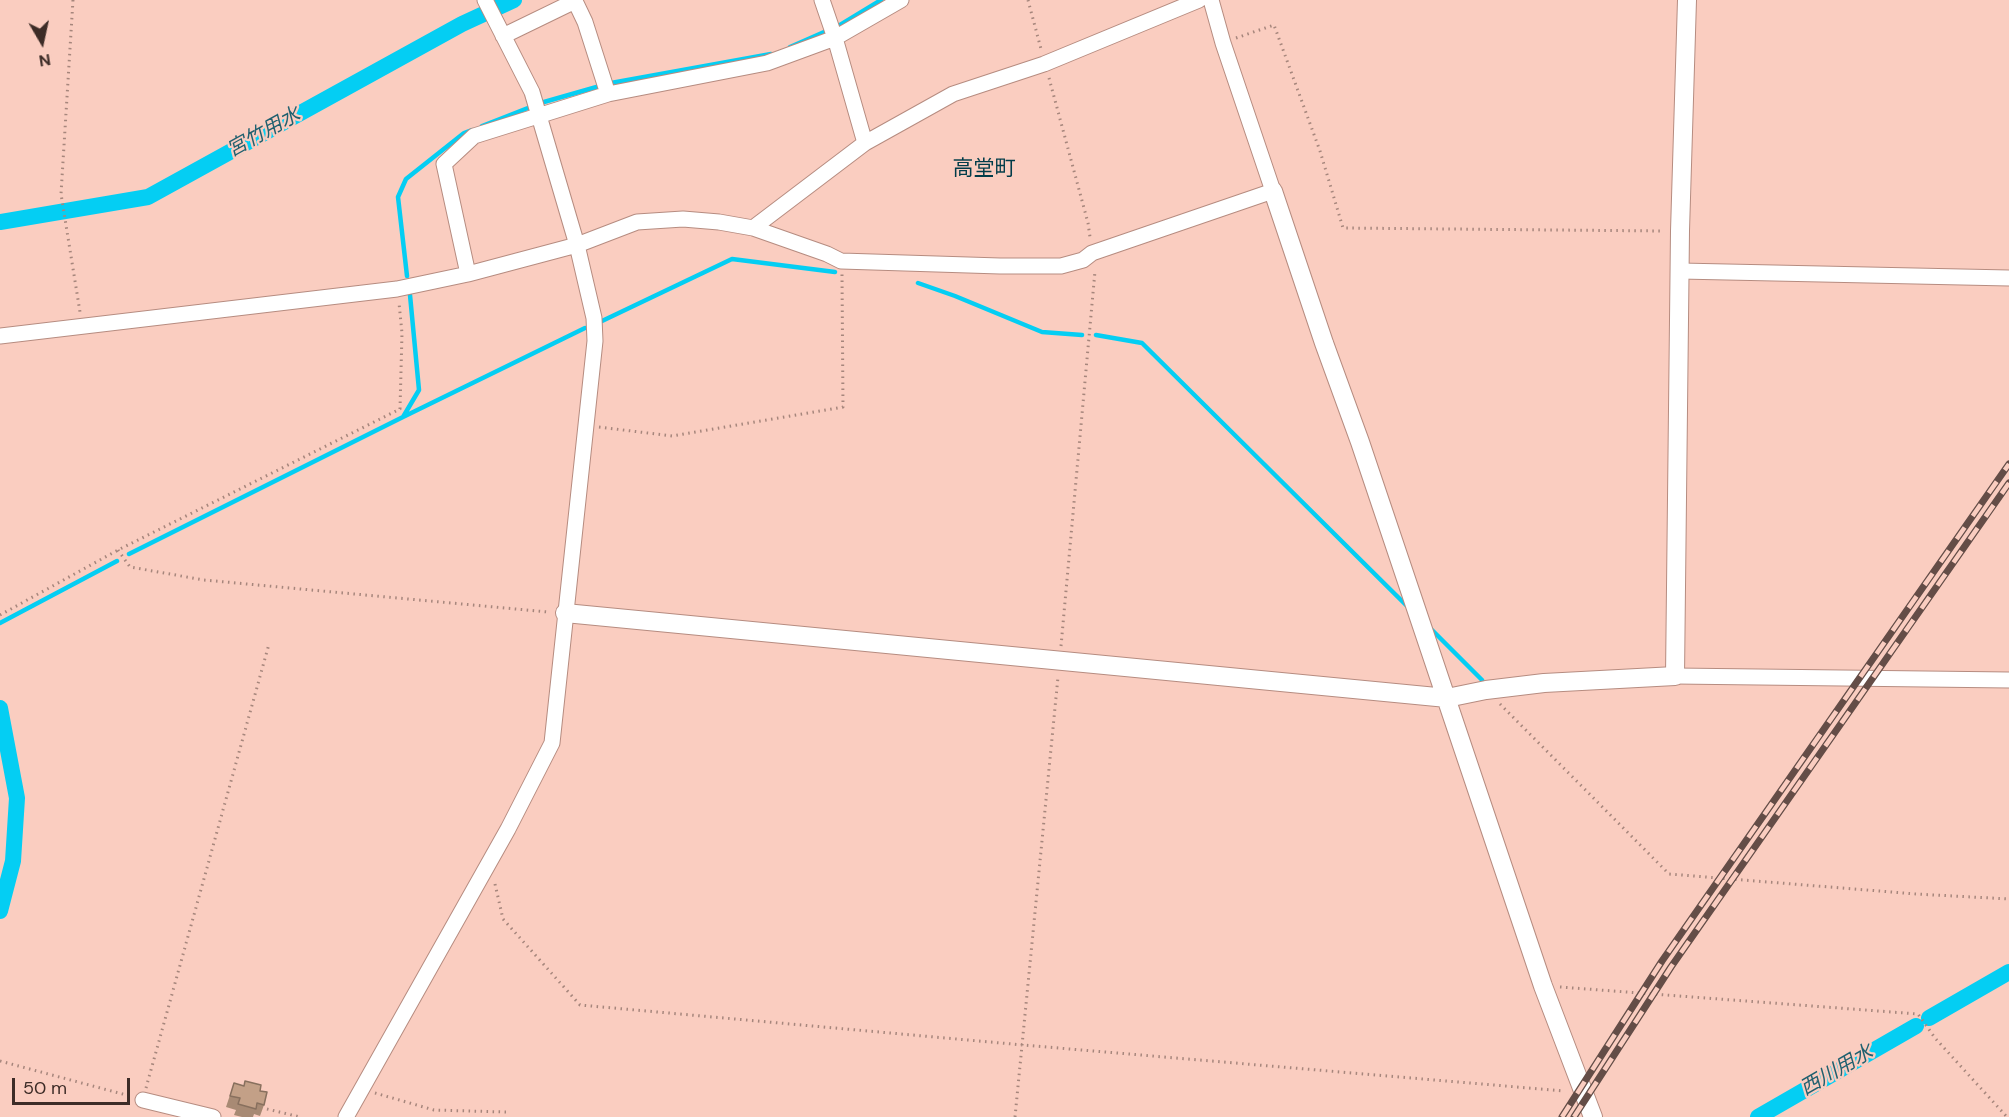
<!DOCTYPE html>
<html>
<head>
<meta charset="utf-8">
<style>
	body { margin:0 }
	#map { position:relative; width:2009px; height:1117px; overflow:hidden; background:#facdc0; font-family:"DM Sans",sans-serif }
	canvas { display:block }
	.north { position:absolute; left:12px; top:12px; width:60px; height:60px; -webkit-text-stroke:4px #facdc0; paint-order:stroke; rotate:171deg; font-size:16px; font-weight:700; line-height:24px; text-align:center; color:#3d2c27 }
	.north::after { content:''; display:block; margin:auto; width:21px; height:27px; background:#3d2c27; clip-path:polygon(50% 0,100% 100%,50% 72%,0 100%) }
	.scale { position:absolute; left:12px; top:1078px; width:118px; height:27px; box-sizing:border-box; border:3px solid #3d2c27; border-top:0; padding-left:8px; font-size:18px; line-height:21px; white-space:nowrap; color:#3d2c27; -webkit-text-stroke:4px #facdc0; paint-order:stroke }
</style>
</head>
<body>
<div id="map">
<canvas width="2009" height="1117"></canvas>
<div class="north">N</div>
<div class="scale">50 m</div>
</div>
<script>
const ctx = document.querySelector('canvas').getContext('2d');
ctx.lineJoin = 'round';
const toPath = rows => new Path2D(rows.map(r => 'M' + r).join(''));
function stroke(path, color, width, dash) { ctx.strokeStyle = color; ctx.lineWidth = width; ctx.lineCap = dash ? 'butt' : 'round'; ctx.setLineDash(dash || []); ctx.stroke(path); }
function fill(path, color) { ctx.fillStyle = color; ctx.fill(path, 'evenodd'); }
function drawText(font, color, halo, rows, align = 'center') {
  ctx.font = font + ' "DM Sans","Noto Sans JP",sans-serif'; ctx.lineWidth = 4.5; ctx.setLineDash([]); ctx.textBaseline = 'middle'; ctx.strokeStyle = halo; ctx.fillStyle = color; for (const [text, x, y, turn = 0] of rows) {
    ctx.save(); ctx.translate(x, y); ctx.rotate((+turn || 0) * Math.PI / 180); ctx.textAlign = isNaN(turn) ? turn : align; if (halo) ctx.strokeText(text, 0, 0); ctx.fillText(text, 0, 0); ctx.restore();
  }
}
stroke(toPath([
	[790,47,840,25,881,0],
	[611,83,771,54],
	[544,102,600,86],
	[482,126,533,106],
	[407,276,398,197,406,179,464,133,472,130],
	[918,283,955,296,1042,332,1082,335],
	[602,321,732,259,835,272],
	[1096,335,1142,343,1407,606],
	[403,417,585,328],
	[129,554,403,417,419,390,410,295],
	[0,623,117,561],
	[1431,629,1482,680]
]), '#04cef3', 4.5);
stroke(toPath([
	[0,222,148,197,462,24,514,0],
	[0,708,17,798,13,861,0,911],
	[1929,1018,2009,972],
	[1758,1117,1916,1026]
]), '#04cef3', 16);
const minor = toPath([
	[822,0,835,38,865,143],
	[503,36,575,1,585,22,608,94],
	[753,228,865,143,953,94,1044,64,1199,0],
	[1680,271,2009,278],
	[468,274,444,164,474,136,608,94,767,63,835,38,901,0],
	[0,336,397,289,468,274,577,245,637,222,683,219,719,222,753,228,827,254,841,261,1000,266,1061,266,1083,260,1092,253,1273,191,1223,43,1211,0],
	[1675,676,2009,680],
	[143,1100,213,1117],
	[346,1117,508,829,552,743,595,341,594,318,577,245,532,92,485,0]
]);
const tertiary = toPath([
	[1273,191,1324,343,1360,442,1543,986,1593,1117],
	[565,613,1447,698,1486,690,1544,683,1675,676,1680,231,1687,0]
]);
stroke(minor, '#b68c80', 17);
stroke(tertiary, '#b68c80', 20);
stroke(toPath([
	[73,0,61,194,80,312],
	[1028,0,1041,49],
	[1236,38,1274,25,1320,151,1343,228,1663,231],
	[1049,78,1088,223,1090,237],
	[599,427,672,436,843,407,842,274],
	[118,550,130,567,204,580,548,612],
	[0,615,118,550,400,409,402,333,399,303],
	[1061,646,1095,271],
	[1500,704,1669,874,1916,894,2009,899],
	[495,884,503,919,580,1005,1023,1045,1564,1091],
	[1560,987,1918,1014,1935,1038,2007,1117],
	[0,1061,130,1096],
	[146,1088,269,644],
	[375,1093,434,1110,506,1112],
	[267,1109,300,1117],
	[1015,1117,1058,677]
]), '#a6867c', 3, [1.5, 4.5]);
stroke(minor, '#fff', 15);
stroke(tertiary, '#fff', 18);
const rail = toPath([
	[1562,1117,1662,961,2009,464],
	[1574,1117,1671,967,2009,483]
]);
stroke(rail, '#644d47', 7);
stroke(rail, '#facdc0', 4.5, [14]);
fill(toPath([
	[234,1083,260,1091,264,1105,260,1116,254,1114,253,1117,242,1117,234,1115,236,1110,226,1107]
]), '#a88a74');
const building = toPath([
	[245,1081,261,1085,260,1091,267,1092,264,1105,257,1103,256,1109,238,1104,240,1098,230,1096,234,1083,244,1086,245,1081]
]);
fill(building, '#c3a087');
stroke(building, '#88705e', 1.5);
drawText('italic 20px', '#20606f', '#facdc0', [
	["宮竹用水",264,133,-29],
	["西川用水",1837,1071,-30]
]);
drawText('21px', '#003c49', '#facdc0', [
	["高堂町",984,169]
]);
</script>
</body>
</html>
